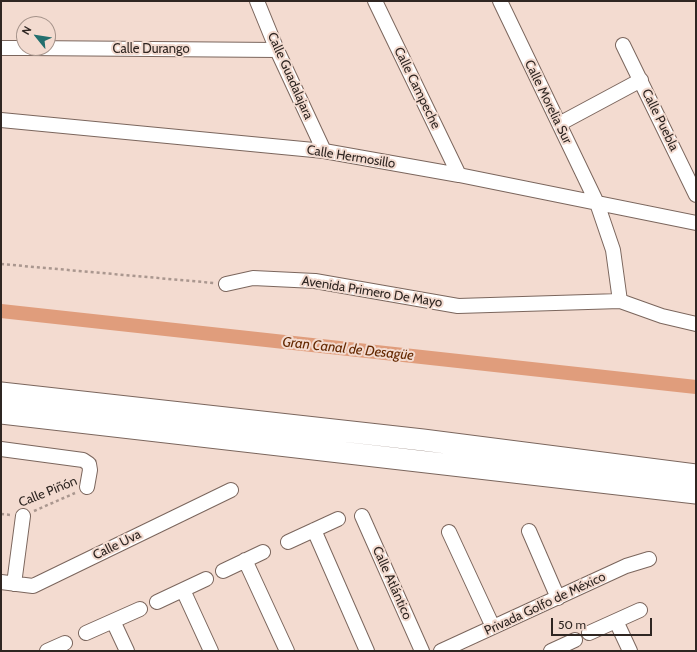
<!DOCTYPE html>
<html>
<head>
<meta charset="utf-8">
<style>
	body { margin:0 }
	#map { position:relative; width:697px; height:652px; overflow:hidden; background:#f3dbd0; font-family:Cabin,sans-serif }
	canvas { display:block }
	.frame { position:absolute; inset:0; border:2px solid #2f2622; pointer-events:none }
	.north { position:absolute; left:16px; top:16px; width:40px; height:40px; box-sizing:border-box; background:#f3dbd0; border:1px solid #a5938a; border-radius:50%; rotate:300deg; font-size:11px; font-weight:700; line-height:16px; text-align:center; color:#2f2622 }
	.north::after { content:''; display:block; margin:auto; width:14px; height:18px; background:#236f6e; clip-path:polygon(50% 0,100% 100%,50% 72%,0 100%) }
	.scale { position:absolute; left:551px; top:618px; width:101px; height:18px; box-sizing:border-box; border:2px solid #2f2622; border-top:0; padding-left:5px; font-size:12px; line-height:14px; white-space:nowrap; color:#2f2622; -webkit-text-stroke:3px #f3dbd0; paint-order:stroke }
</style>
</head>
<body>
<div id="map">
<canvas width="697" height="652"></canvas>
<div class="frame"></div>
<div class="north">N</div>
<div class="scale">50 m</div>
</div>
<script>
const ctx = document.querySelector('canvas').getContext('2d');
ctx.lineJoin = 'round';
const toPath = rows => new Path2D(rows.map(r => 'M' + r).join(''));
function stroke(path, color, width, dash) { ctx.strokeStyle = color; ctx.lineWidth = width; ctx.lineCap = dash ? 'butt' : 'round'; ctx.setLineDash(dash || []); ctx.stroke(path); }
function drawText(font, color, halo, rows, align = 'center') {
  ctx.font = font + ' Cabin,sans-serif'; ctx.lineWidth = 4; ctx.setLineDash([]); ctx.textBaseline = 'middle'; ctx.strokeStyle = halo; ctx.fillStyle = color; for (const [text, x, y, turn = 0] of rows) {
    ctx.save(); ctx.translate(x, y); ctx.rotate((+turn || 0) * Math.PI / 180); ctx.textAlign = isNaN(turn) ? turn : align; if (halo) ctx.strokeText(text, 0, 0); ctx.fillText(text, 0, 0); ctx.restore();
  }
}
stroke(toPath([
	[1,311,696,387]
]), '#e09d7c', 14);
const minor = toPath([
	[257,1,277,50,324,151],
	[375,1,459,175],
	[623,45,696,195],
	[1,48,24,48],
	[25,48,277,50],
	[1,120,324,151,459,175,696,223],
	[559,124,641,80],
	[226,284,253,278,315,281,458,306,620,301,613,250,597,203,500,1],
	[620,301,662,316,696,324],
	[1,449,83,460,89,464,90,470,87,487],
	[362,516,422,651],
	[314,530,367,651],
	[529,531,558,598],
	[449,532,493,627],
	[288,542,338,519],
	[245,560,287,651],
	[223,571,263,552],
	[1,582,33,586,231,490],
	[14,584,23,516],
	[183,590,211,651],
	[157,602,206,579],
	[113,621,127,651],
	[616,621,630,651],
	[86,633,140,609],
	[589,633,640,610],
	[47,651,65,643],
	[441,651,626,566,649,559],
	[551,651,575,640]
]);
const highway = toPath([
	[1,393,423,440,696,475],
	[1,413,696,493]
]);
stroke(minor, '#7b665d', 16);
stroke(highway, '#7b665d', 23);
stroke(toPath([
	[1,264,214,283],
	[34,511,75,493],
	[1,514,11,515]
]), '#aa978f', 2.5, [3, 3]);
stroke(minor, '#fff', 14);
stroke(highway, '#fff', 21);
drawText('13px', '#2f2622', '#f3dbd0', [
	["Calle Durango",151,49],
	["Calle Guadalajara",290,76,66],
	["Calle Campeche",417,88,64],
	["Calle Morelia Sur",548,102,64],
	["Calle Puebla",660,120,64],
	["Calle Hermosillo",351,157,9],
	["Avenida Primero De Mayo",372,292,9],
	["Calle Piñón",48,492,-22],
	["Calle Uva",117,545,-26],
	["Calle Atlántico",392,583,66],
	["Privada Golfo de México",545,604,-25]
]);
drawText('italic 14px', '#642800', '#f3dbd0', [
	["Gran Canal de Desagüe",348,349,6]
]);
</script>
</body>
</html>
